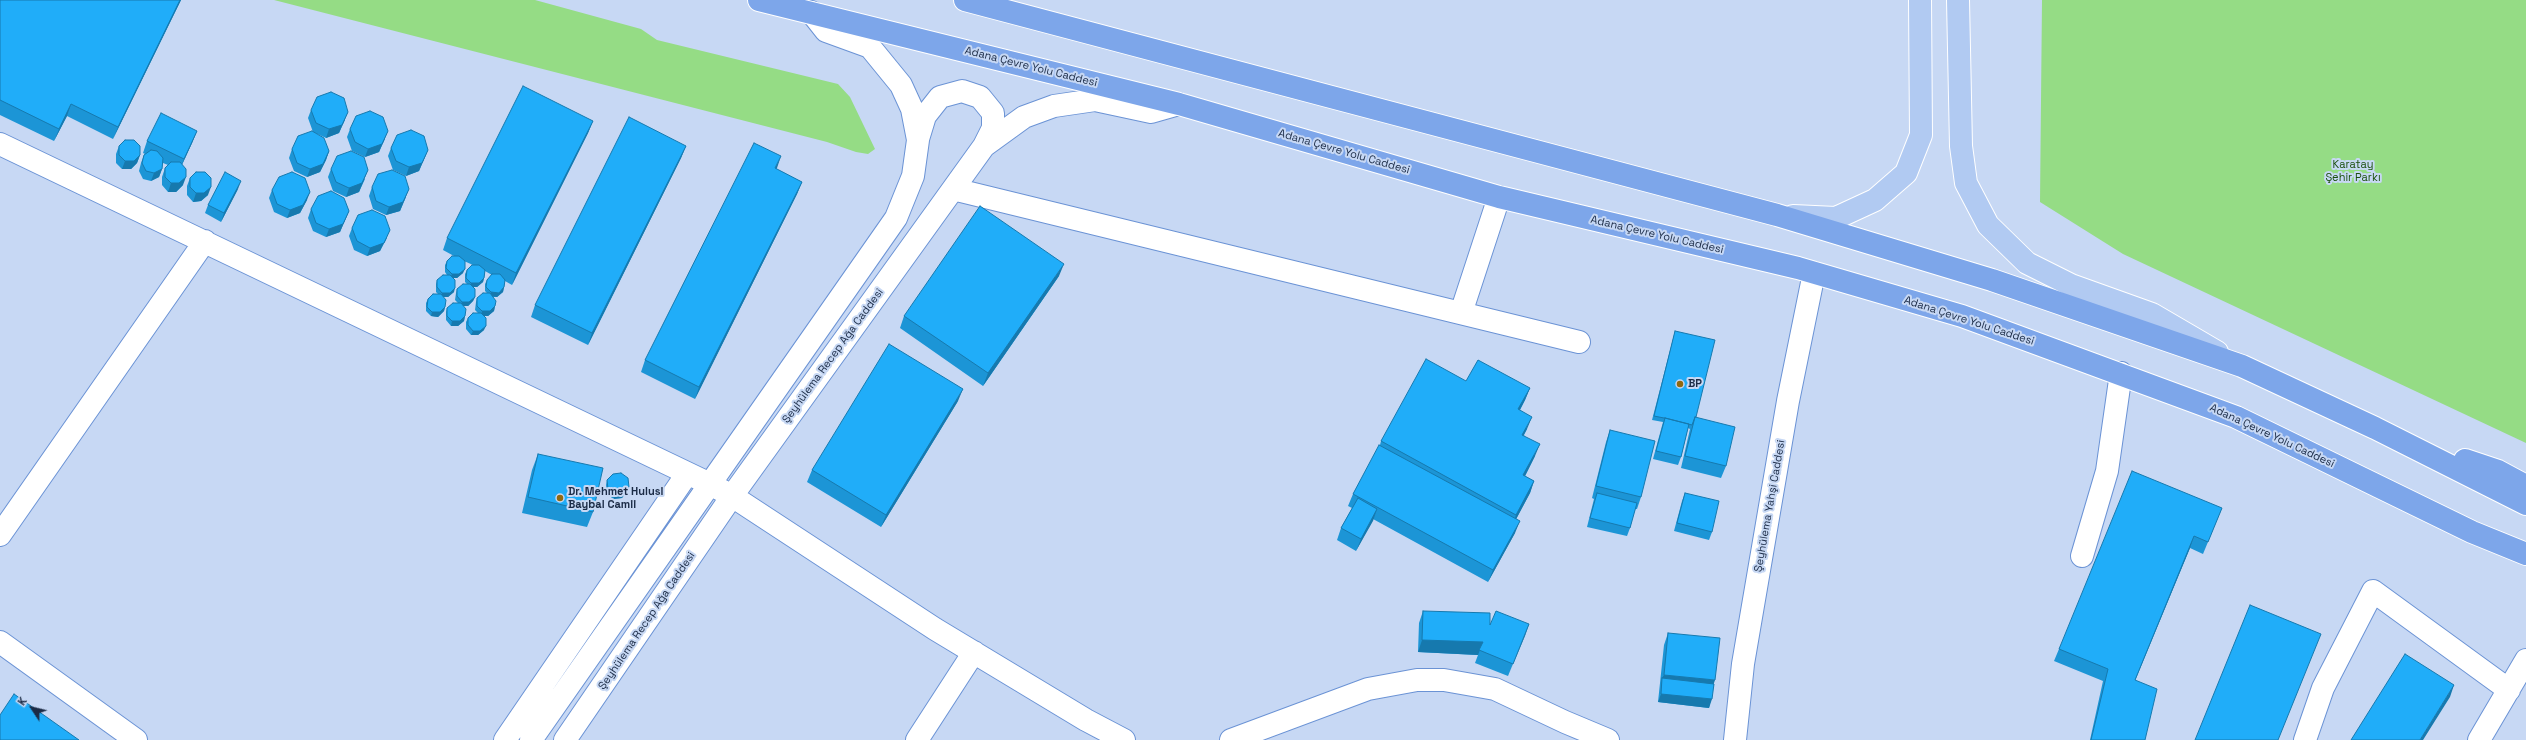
<!DOCTYPE html>
<html>
<head>
<meta charset="utf-8">
<style>
	body { margin:0 }
	#map { position:relative; width:2526px; height:740px; overflow:hidden; background:#c7d8f4; font-family:"Space Grotesk",sans-serif }
	canvas { display:block }
	.north { position:absolute; left:12px; top:688px; width:40px; height:40px; -webkit-text-stroke:3px #c7d8f4; paint-order:stroke; rotate:305deg; font-size:11px; font-weight:700; line-height:16px; text-align:center; color:#1b2b46 }
	.north::after { content:''; display:block; margin:auto; width:14px; height:18px; background:#1b2b46; clip-path:polygon(50% 0,100% 100%,50% 72%,0 100%) }
</style>
</head>
<body>
<div id="map">
<canvas width="2526" height="740"></canvas>
<div class="north">K</div>
</div>
<script>
const ctx = document.querySelector('canvas').getContext('2d');
ctx.lineJoin = 'round';
function fill(path, color) { ctx.fillStyle = color; ctx.fill(path, 'evenodd'); }
const toPath = rows => new Path2D(rows.map(r => 'M' + r).join(''));
function stroke(path, color, width, dash) { ctx.strokeStyle = color; ctx.lineWidth = width; ctx.lineCap = dash ? 'butt' : 'round'; ctx.setLineDash(dash || []); ctx.stroke(path); }
function drawText(font, color, halo, rows, align = 'center') {
  ctx.font = font + ' "Space Grotesk",sans-serif'; ctx.lineWidth = 4; ctx.setLineDash([]); ctx.textBaseline = 'middle'; ctx.strokeStyle = halo; ctx.fillStyle = color; for (const [text, x, y, turn = 0] of rows) {
    ctx.save(); ctx.translate(x, y); ctx.rotate((+turn || 0) * Math.PI / 180); ctx.textAlign = isNaN(turn) ? turn : align; if (halo) ctx.strokeText(text, 0, 0); ctx.fillText(text, 0, 0); ctx.restore();
  }
}
fill(toPath([
	[274,0,535,0,641,29,657,40,838,84,850,97,875,149,868,154,856,152,827,142],
	[2042,0,2526,0,2526,443,2123,254,2040,202]
]), '#95dc85');
const minor = toPath([
	[918,139,925,116,940,97,962,91,980,97,993,113,993,128,984,146],
	[0,144,710,484,732,496,935,629,1086,720,1124,740],
	[953,189,1579,342],
	[1461,313,1499,197],
	[0,535,205,241],
	[2082,556,2107,471,2121,373],
	[0,642,136,740],
	[505,740,687,474],
	[531,740,896,218,913,176,918,140,912,109,901,85,870,47,826,31,811,12],
	[565,740,732,496,984,146,1024,117,1054,106,1095,100,1151,112,1179,104],
	[917,740,974,652],
	[1231,740,1368,689,1417,680,1444,680,1495,689,1565,722,1608,740],
	[1735,740,1743,664,1788,401,1814,273],
	[2305,740,2323,688,2373,591,2509,690],
	[2479,740,2526,660]
]);
const major = toPath([
	[1958,0,1961,146,1966,183,1988,225,2027,263,2071,285,2152,314,2217,352],
	[1793,216,1836,218,1875,200,1906,173,1921,135,1920,0]
]);
const highway = toPath([
	[759,0,1179,104,1499,197,1798,268,1962,316,2236,417,2472,532,2526,554],
	[965,0,1777,215,1992,280,2242,366,2375,428,2526,504],
	[2465,460,2498,471,2526,486]
]);
stroke(minor, '#6b93d5', 24);
stroke(major, '#fff', 24);
stroke(highway, '#fff', 24);
stroke(minor, '#fff', 22);
stroke(major, '#b1caf2', 22);
stroke(highway, '#7da6ea', 22);
fill(toPath([
	[0,0,181,0,113,139,67,116,54,141,0,115],
	[311,110,345,120,339,133,326,138,313,132,308,118],
	[593,121,588,133,512,285,505,281,504,287,503,292,497,297,493,297,495,306,494,311,488,316,483,316,484,330,478,335,471,335,466,329,466,322,468,318,478,313,475,310,476,302,477,298,487,293,485,291,485,284,487,280,492,275,485,271,484,278,483,282,477,287,473,287,475,297,473,301,468,306,463,306,465,316,464,321,458,326,451,326,446,320,446,312,447,308,458,303,455,300,456,293,457,289,467,284,465,282,465,274,467,270,473,265,464,261,463,273,457,278,453,278,454,292,448,297,443,297,445,307,444,311,438,317,431,316,426,311,426,303,428,299,438,294,436,292,436,284,437,280,447,275,445,272,445,265,447,261,454,256,443,250,447,238],
	[350,129,385,139,379,152,365,157,352,151,347,137],
	[197,131,192,143,182,165,183,185,176,192,168,192,162,185,162,177,165,168,168,165,163,163,162,169,159,177,151,181,143,179,139,171,141,163,144,155,145,154,143,153,147,141],
	[119,146,140,155,137,163,131,169,122,169,116,163,116,154],
	[686,146,681,158,588,345,531,317,535,305],
	[391,148,428,150,419,171,406,176,393,170,388,156],
	[292,149,329,151,326,160,320,172,307,177,294,171,289,158],
	[331,169,365,179,359,192,346,197,333,191,328,177],
	[776,169,802,182,797,194,695,399,641,372,645,360],
	[190,178,208,195,201,201,193,202,187,195,187,186],
	[372,187,406,197,400,211,386,215,373,209,369,196],
	[238,189,221,222,205,213,208,205],
	[272,190,307,200,300,213,287,218,274,212,269,198],
	[311,209,349,211,340,232,326,237,313,231,308,218],
	[352,228,387,238,380,251,367,256,354,250,349,236],
	[1059,276,983,386,900,328,904,316],
	[1675,331,1696,417,1726,466,1721,478,1681,468,1690,429,1688,428,1681,457,1678,465,1653,459,1663,422,1652,420],
	[1466,381,1530,388,1525,400,1520,410,1527,429,1524,435,1535,456,1525,476,1534,481,1530,493,1516,519,1515,533,1488,582,1373,519,1356,551,1337,540,1341,528,1352,508,1348,506,1353,494,1380,445,1381,441],
	[958,401,881,527,807,482,812,470],
	[1610,430,1641,497,1637,509,1635,509,1630,528,1627,536,1587,527,1594,499,1592,498,1606,442],
	[538,454,593,512,587,527,522,513,532,470],
	[607,480,627,491,622,498,613,499,607,493,606,485],
	[1685,493,1712,532,1709,540,1674,531,1682,501],
	[2222,508,2203,554,2190,548,2135,681,2145,740,2090,740,2103,681,2054,661,2059,649],
	[1423,611,1490,625,1529,624,1508,676,1475,663,1478,655,1418,652,1419,623],
	[1668,633,1714,684,1709,708,1658,702,1664,645]
]), '#1c95d6');
fill(toPath([
	[180,0,181,0,113,139,118,127],
	[71,104,67,116,54,141,59,129],
	[348,112,339,133,326,138,329,129],
	[593,121,588,133,512,285,516,273],
	[197,131,192,143,179,171,184,159],
	[388,131,379,152,365,157,368,149],
	[686,146,681,158,588,345,592,333],
	[428,150,419,171,406,176,409,167],
	[329,151,326,160,320,172,307,177,310,169],
	[140,155,137,163,131,169,122,169,125,161],
	[781,156,777,168,770,181,775,168],
	[162,169,159,177,151,181,154,173],
	[368,170,359,192,346,197,349,188],
	[186,177,183,185,176,192,168,192,171,183],
	[241,181,238,189,221,222,224,213],
	[802,182,797,194,695,399,699,387],
	[211,187,208,195,201,201,193,202,196,193],
	[409,189,400,211,386,215,389,207],
	[310,192,307,200,300,213,287,218,290,210],
	[349,211,340,232,326,237,329,229],
	[390,230,380,251,367,256,370,248],
	[1064,264,1059,276,983,386,988,373],
	[465,269,463,273,457,278,450,278,452,274],
	[484,278,483,282,477,287,470,287,471,283],
	[504,287,503,292,497,297,490,296,491,292],
	[455,288,454,292,448,297,441,297,442,293],
	[475,297,473,301,468,306,460,306,462,302],
	[495,306,494,311,488,316,481,316,482,311],
	[445,307,444,311,438,317,431,316,432,312],
	[465,316,464,321,458,326,451,326,452,321],
	[486,326,484,330,478,335,471,335,473,331],
	[1530,388,1525,400,1514,421,1518,409],
	[963,389,958,401,881,527,886,515],
	[1532,417,1527,429,1517,447,1522,435],
	[1540,444,1535,456,1519,488,1523,475],
	[1534,481,1530,493,1512,527,1516,515],
	[629,487,627,491,622,498,613,499,615,494],
	[1377,509,1373,521,1356,551,1361,539],
	[1520,521,1515,533,1488,582,1493,570],
	[2194,536,2190,548,2130,692,2135,680],
	[1529,624,1525,636,1508,676,1513,664],
	[1422,640,1483,642,1478,655,1418,652],
	[1664,675,1715,680,1711,692,1662,678],
	[2454,685,2450,697,2423,740,2420,740],
	[1661,694,1712,699,1709,708,1658,702]
]), '#1679ae');
const building = toPath([
	[0,0,180,0,118,127,71,104,59,129,0,100,0,0],
	[523,86,593,121,516,273,447,238,523,86],
	[331,92,344,98,348,112,342,125,329,129,316,123,311,110,317,97,331,92],
	[370,111,383,117,388,131,382,144,368,149,355,142,350,129,356,116,370,111],
	[161,113,197,131,184,159,147,141,161,113],
	[629,117,686,146,592,333,535,305,629,117],
	[411,130,424,136,428,150,422,163,409,167,396,161,391,148,397,135,411,130],
	[312,131,324,138,329,151,323,164,310,169,297,163,292,149,298,136,312,131],
	[125,140,134,140,140,146,140,155,134,161,125,161,119,155,119,146,125,140],
	[754,143,781,156,775,168,802,182,699,387,645,360,754,143],
	[151,150,157,151,163,158,162,169,154,173,146,171,142,163,144,155,151,150],
	[351,151,364,157,368,170,362,183,349,188,336,182,331,169,337,156,351,151],
	[171,162,180,162,186,169,186,177,179,183,171,183,165,177,165,168,171,162],
	[392,170,405,176,409,189,403,202,389,207,376,201,372,187,378,174,392,170],
	[196,172,205,172,211,178,211,187,204,193,196,193,190,187,190,178,196,172],
	[225,172,241,181,224,213,208,205,225,172],
	[292,172,305,178,310,192,303,205,290,210,277,204,272,190,279,177,292,172],
	[331,191,344,198,349,211,343,224,329,229,316,223,311,209,318,196,331,191],
	[980,206,1064,264,988,373,904,316,980,206],
	[372,210,385,216,390,230,384,243,370,248,357,241,352,228,358,215,372,210],
	[452,256,459,256,465,261,465,269,459,274,452,274,446,268,447,261,452,256],
	[472,265,479,265,485,270,484,278,479,283,471,283,466,278,467,270,472,265],
	[492,274,500,274,505,280,504,287,499,293,491,292,486,287,487,280,492,274],
	[443,275,450,275,455,280,455,288,450,293,442,293,437,287,437,280,443,275],
	[463,284,470,284,475,289,475,297,469,302,462,302,457,296,457,289,463,284],
	[483,293,490,293,496,301,495,306,490,311,482,311,477,306,477,298,483,293],
	[433,294,441,294,446,300,445,307,440,312,432,312,427,307,428,299,433,294],
	[453,303,461,303,466,309,465,316,460,321,452,321,447,316,447,308,453,303],
	[473,313,481,313,486,318,486,326,480,331,473,331,468,325,468,318,473,313],
	[1675,331,1715,340,1696,417,1695,417,1692,425,1665,418,1664,418,1654,416,1675,331],
	[889,344,963,389,886,515,812,470,889,344],
	[1426,359,1466,381,1478,360,1530,388,1518,409,1532,417,1522,435,1540,444,1523,475,1534,481,1516,515,1381,441,1426,359],
	[1695,417,1735,427,1726,466,1685,456,1695,417],
	[1665,418,1689,424,1681,457,1656,451,1665,418],
	[1610,430,1655,441,1641,497,1596,486,1610,430],
	[1379,445,1520,521,1493,570,1353,494,1379,445],
	[538,454,603,468,593,512,528,497,538,454],
	[2132,471,2222,508,2208,542,2194,536,2135,680,2157,689,2145,740,2091,740,2108,669,2059,649,2132,471],
	[621,473,628,478,629,487,623,494,615,494,608,489,607,480,613,474,621,473],
	[1597,493,1637,503,1630,528,1590,518,1597,493],
	[1685,493,1719,501,1712,532,1677,523,1685,493],
	[1358,498,1377,509,1361,539,1341,528,1358,498],
	[2250,605,2321,634,2278,740,2195,740,2250,605],
	[1423,611,1490,613,1490,625,1496,611,1529,624,1513,664,1479,650,1483,642,1422,640,1423,611],
	[1668,633,1720,638,1715,680,1664,675,1668,633],
	[2405,654,2454,685,2420,740,2351,740,2405,654],
	[1662,678,1714,684,1712,699,1661,694,1662,678],
	[14,694,79,740,0,740,0,715,14,694]
]);
fill(building, '#20adf9');
stroke(building, '#1679ae', 1);
for (const [x, y, r, color] of [
	[1680,384,4,"#916911"],
	[560,498,4,"#916911"]
]) { const dot = new Path2D(); dot.arc(x, y, r, 0, 2 * Math.PI); ctx.fillStyle = color; ctx.fill(dot); stroke(dot, '#c7d8f4', 1.5); }
drawText('11px', '#1b2b46', '#c7d8f4', [
	["Adana Çevre Yolu Caddesi",1031,67,14],
	["Adana Çevre Yolu Caddesi",1344,152,16],
	["Adana Çevre Yolu Caddesi",1657,235,13],
	["Adana Çevre Yolu Caddesi",1969,321,18],
	["Şeyhülema Recep Ağa Caddesi",833,356,-54],
	["Adana Çevre Yolu Caddesi",2272,436,25],
	["Şeyhülema Yahşi Caddesi",1770,506,-80],
	["Şeyhülema Recep Ağa Caddesi",647,621,-56]
]);
drawText('11px', '#1a4f0b', '#c7d8f4', [
	["Karatay",2353,165],
	["Şehir Parkı",2353,178]
]);
drawText('bold 11px', '#1b2b46', '#c7d8f4', [
	["BP",1688,384],
	["Dr. Mehmet Hulusi",568,492],
	["Baybal Camii",568,505]
], 'left');
</script>
</body>
</html>
